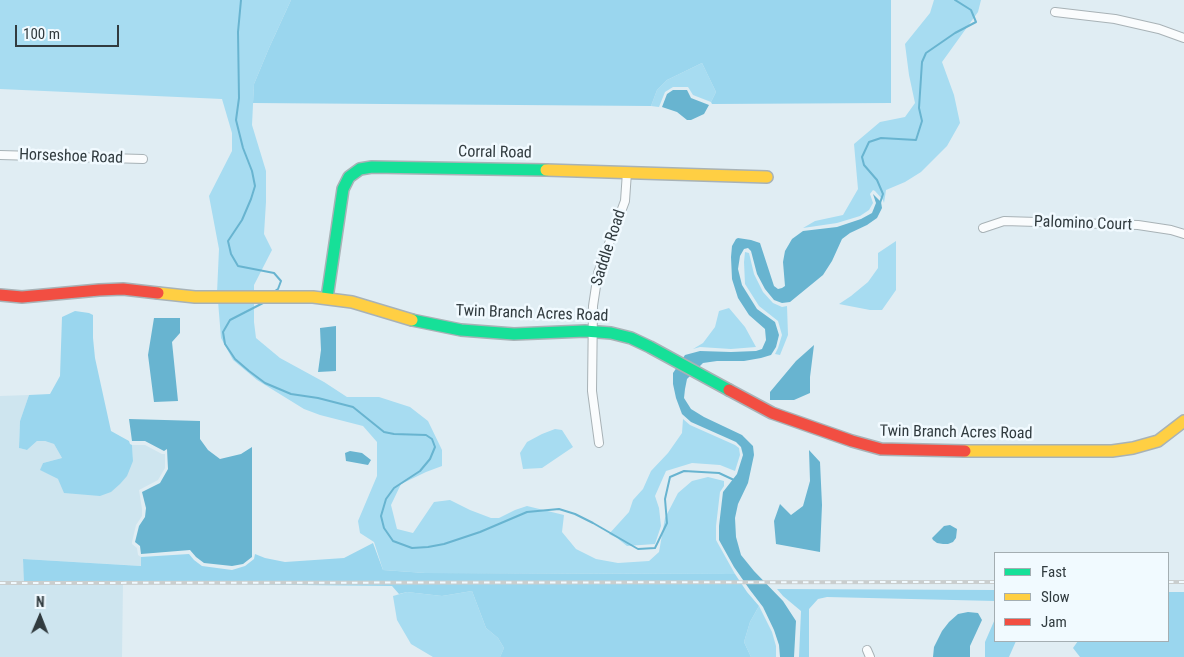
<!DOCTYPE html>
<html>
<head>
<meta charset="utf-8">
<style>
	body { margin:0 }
	#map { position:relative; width:1184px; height:657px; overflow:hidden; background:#e0edf3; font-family:"Roboto Condensed",sans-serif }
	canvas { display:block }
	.legend { position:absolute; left:994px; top:552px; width:175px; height:90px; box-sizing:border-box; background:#f1faff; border:1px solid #a4aeb2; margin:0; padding:6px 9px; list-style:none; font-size:15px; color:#313b3f }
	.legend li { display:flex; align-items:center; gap:10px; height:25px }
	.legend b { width:25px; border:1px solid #a4aeb2 }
	.north { position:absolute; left:15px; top:592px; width:50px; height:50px; -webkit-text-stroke:4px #f1faff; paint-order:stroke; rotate:1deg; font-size:14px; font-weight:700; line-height:20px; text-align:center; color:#313b3f }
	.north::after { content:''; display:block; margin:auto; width:18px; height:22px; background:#313b3f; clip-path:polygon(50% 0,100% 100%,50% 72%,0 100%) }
	.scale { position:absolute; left:15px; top:25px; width:104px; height:22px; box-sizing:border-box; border:2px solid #313b3f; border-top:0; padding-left:6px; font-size:15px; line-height:18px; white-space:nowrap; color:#313b3f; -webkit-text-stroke:4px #f1faff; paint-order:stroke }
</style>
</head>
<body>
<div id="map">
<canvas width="1184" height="657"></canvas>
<ul class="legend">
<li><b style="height:6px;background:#16e098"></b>Fast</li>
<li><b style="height:6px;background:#ffcf43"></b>Slow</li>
<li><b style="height:6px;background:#f24e42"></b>Jam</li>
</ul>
<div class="north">N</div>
<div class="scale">100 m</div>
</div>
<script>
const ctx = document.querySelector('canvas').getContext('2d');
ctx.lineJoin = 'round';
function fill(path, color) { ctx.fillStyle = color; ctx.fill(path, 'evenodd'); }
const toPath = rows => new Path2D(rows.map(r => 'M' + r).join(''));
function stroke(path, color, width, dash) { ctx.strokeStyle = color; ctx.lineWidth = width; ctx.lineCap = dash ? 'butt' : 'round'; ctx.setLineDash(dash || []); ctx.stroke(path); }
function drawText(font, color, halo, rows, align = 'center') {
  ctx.font = font + ' "Roboto Condensed",sans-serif'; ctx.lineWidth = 5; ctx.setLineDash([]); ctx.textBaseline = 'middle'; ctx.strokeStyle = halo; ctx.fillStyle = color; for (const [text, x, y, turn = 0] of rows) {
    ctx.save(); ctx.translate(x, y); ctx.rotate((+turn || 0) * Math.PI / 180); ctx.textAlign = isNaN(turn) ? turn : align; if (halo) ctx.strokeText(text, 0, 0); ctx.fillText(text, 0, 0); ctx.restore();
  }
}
fill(toPath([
	[29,395,20,421,19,448,27,450,37,441,45,441,54,444,62,458,43,463,41,470,58,479,133,461,132,445,145,445,162,454,165,454,165,468,158,480,139,490,142,509,142,516,136,525,132,542,132,544,137,548,138,555,141,557,142,566,23,559,25,582,123,583,122,657,0,657,0,396]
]), '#cee5ef');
fill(toPath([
	[0,0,291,0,269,48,254,84,252,125,266,171,266,202,264,234,272,250,254,285,254,293,217,293,219,249,209,196,232,151,232,133,222,99,0,89],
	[934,0,981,0,978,12,942,62,954,95,960,123,947,146,921,172,905,182,886,190,884,203,883,200,875,191,873,190,870,194,873,203,869,210,860,216,837,223,803,228,815,221,843,215,858,189,854,144,880,122,905,117,915,103,909,75,905,44,930,13],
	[702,63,716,92,711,102,693,95,688,87,673,87,665,92,659,107,651,106,657,90,667,80],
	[896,241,896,290,882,310,870,310,839,304,851,296,868,282,878,268,878,253],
	[745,252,749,253,754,274,763,292,773,303,782,307,787,306,788,335,780,355,775,354,778,348,782,335,778,321,759,306,745,284,744,262],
	[218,301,254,301,254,322,256,338,280,358,324,382,347,397,379,397,410,407,428,421,442,450,442,466,426,472,401,484,391,505,397,529,413,533,434,502,450,500,470,510,491,518,499,518,515,510,527,506,564,515,562,532,576,549,596,559,618,563,649,561,659,552,665,518,678,493,692,481,708,477,724,481,724,486,720,492,716,526,716,540,735,574,425,573,383,570,374,542,360,533,358,521,377,476,377,442,363,426,320,415,304,409,257,380,233,360,221,338],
	[729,308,745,327,756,347,731,349,700,347,693,349,703,343,715,327,719,311],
	[683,419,690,425,735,445,739,448,740,455,735,471,720,465,692,463,666,471,655,496,659,508,661,526,655,544,627,546,617,538,609,534,629,512,633,500,643,489,651,471,668,453,682,433],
	[555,429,562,430,573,447,542,468,523,469,520,453,527,442,542,434],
	[472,591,486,628,498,638,504,648,500,657,433,657,411,644,397,620,393,596,407,592,442,596],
	[759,606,772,632,776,646,776,657,751,657,744,642,750,622]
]), '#a7dcf1');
fill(toPath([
	[291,0,891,0,891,103,712,104,711,102,716,92,702,63,667,80,657,90,651,106,253,103,254,84,269,48],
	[75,311,89,313,93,315,93,338,95,358,111,431,129,441,130,444,132,445,133,461,127,476,120,484,111,492,100,496,64,493,58,479,40,470,43,463,62,458,54,444,45,441,37,441,27,450,19,448,20,421,29,395,50,394,60,376,62,317],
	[373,543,383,570,425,573,735,574,747,592,759,606,750,622,744,642,751,657,500,657,504,648,498,638,486,628,472,591,442,596,407,592,399,594,392,586,24,582,23,559,141,566,141,557,189,554,194,560,202,566,232,570,245,566,254,559,255,554,265,558,285,562,344,558],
	[777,589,995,590,995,601,827,597,818,599,809,609,809,657,799,657,801,611,783,596],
	[1168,592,1184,592,1184,657,1080,657,1073,648,1078,641,1168,641],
	[995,619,995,641,1016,641,1009,657,985,657,985,642]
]), '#9ad6ee');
fill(toPath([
	[673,90,687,90,691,98,709,105,704,114,691,120,687,120,677,112,662,107,667,94],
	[873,194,881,202,882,208,877,218,867,225,850,233,842,239,832,261,823,275,790,302,782,303,774,300,765,289,757,274,751,251,748,248,744,249,740,256,738,269,742,285,757,309,775,322,779,335,776,347,771,355,761,358,744,361,717,361,703,363,687,379,685,389,684,398,691,409,704,417,742,435,753,446,754,455,748,483,738,504,735,518,736,537,741,555,754,571,783,601,796,621,794,657,780,657,779,645,774,630,763,607,750,590,734,567,719,540,719,526,723,492,737,474,743,455,741,447,736,442,691,422,682,414,676,398,673,384,673,373,685,355,700,351,731,352,756,351,762,349,766,340,765,329,749,315,738,298,732,279,731,257,732,246,736,239,738,238,751,240,760,243,774,286,778,289,782,288,785,286,783,262,785,251,792,239,803,231,837,227,861,219,872,213,876,203],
	[154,318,180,318,180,333,172,342,178,401,154,402,148,355],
	[336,326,336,371,318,372,321,350,320,328],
	[814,345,810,377,810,393,794,400,770,400,770,392,796,361],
	[129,419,200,421,200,439,208,450,220,459,241,454,252,447,252,557,243,564,232,566,204,563,196,557,190,550,141,554,140,546,135,542,139,526,145,517,146,508,142,492,160,483,168,469,167,449,164,451,145,441,132,441],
	[809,450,820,462,822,505,820,552,776,544,774,521,780,504,791,515,803,506,810,481],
	[350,451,362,453,371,460,368,465,346,461,345,453],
	[950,525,957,529,956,538,953,542,948,544,943,544,937,543,933,540,932,538,944,526],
	[968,612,978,613,982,620,970,646,970,657,933,657,934,647,942,631,949,622,958,614]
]), '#68b4d0');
stroke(toPath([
	[241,0,238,32,239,98,236,120,243,148,252,171,255,186,251,199,242,220,228,241,231,254,238,266,274,273,281,281,278,289,275,291],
	[880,203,883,194,877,180,864,165,862,157,869,142,881,138,916,140,922,121,919,108,922,62,926,53,955,33,976,22,971,10,955,0],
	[263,303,230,320,223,332,225,344,235,359,249,371,265,383,291,394,318,398,353,407,384,432,394,434,426,435,432,439,435,447,430,459,420,471,394,488,386,499,381,516,384,528,393,541,412,548,428,547,444,544,480,532,527,512,559,509,575,514,593,523,638,549,655,548,667,523,665,499,670,477,684,471,719,473,734,480]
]), '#68b4d0', 2);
const street = toPath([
	[1055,12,1115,19,1159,29,1184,38],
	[0,155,143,159],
	[983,228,1004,221,1138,225,1171,230,1184,234],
	[599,443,592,391,593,306,598,273,625,201,627,172],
	[867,650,870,657]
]);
const fast = toPath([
	[327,298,343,189,349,177,360,169,372,167,546,170],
	[412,320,461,330,514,334,585,331,611,333,631,338,650,347,729,390]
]);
const slow = toPath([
	[546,170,767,177],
	[158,293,195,297,313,297,352,302,412,320],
	[965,451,1112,451,1133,448,1158,441,1184,421]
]);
const jam = toPath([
	[0,295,22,297,99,290,123,289,158,293],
	[729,390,772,413,852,441,881,449,965,451]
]);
stroke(street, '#a8b2b6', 10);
stroke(fast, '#a8b2b6', 14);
stroke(slow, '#a8b2b6', 14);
stroke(jam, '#a8b2b6', 14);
stroke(street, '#fafcfd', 8);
stroke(fast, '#16e098', 11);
stroke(slow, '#ffcf43', 11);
stroke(jam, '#f24e42', 11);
const rail = toPath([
	[1168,582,1184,582],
	[0,583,995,582]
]);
stroke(rail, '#cacece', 4);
stroke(rail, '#f1faff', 2, [5.5]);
drawText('16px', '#313b3f', '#f1faff', [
	["Corral Road",495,153,1],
	["Horseshoe Road",71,157,2],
	["Palomino Court",1083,224,2],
	["Saddle Road",609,248,-72],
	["Twin Branch Acres Road",532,314,2],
	["Twin Branch Acres Road",956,433,1]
]);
</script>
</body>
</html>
